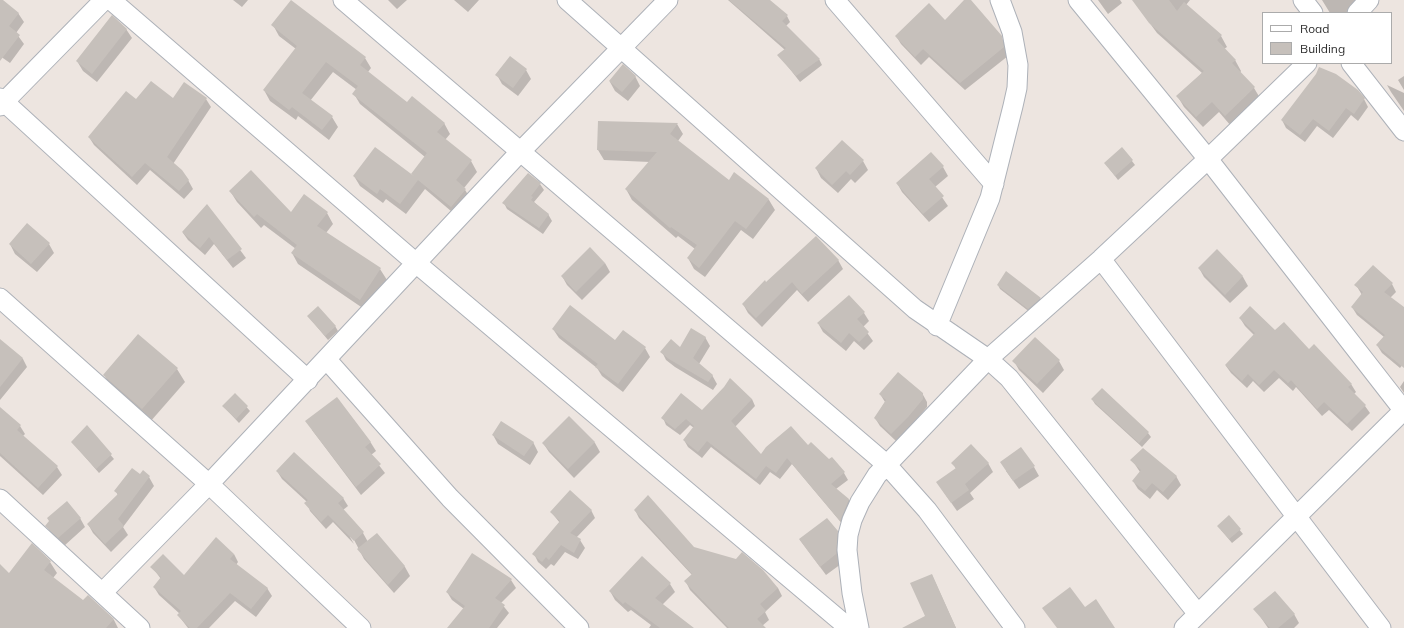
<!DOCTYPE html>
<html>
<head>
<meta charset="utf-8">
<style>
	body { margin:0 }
	#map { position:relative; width:1404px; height:628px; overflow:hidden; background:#ede5e0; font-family:Mulish,sans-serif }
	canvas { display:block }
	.legend { position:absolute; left:1262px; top:12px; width:130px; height:52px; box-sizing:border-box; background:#fff; border:1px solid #ababab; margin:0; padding:5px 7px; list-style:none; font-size:12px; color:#2d2d2d }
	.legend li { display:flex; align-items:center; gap:8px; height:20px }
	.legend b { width:20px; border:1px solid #ababab }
</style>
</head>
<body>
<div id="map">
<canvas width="1404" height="628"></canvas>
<ul class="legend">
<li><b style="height:5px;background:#fff"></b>Road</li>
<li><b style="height:11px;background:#c6c0bb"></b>Building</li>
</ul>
</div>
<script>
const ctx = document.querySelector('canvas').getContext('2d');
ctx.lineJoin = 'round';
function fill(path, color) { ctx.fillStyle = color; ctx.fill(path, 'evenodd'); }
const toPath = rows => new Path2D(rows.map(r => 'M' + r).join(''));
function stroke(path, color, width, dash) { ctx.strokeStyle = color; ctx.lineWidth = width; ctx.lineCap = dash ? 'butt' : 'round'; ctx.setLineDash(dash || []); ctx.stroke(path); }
fill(toPath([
	[0,0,18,13,24,22,16,33,24,44,10,63,0,56],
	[233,0,248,0,242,7],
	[388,0,407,0,397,9],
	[454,0,479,0,468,12],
	[728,0,765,0,787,16,790,22,786,26,819,59,822,65,800,82,779,55,785,50],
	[966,0,970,0,1001,37,1006,46,1008,56,965,90,929,57,921,65,901,44,896,36,945,21],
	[1098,0,1120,0,1122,3,1108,14],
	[1140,0,1190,0,1186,5,1221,36,1227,47,1224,49,1235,60,1241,71,1240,73,1254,88,1260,98,1231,126,1219,112,1203,127,1184,107,1178,97,1202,73,1157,33,1135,3],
	[1322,0,1359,0,1352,13,1330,13],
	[273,25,365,58,371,68,368,72,407,104,444,123,450,134,445,140,471,161,477,172,464,188,471,200,458,217,425,189,406,214,386,199,383,203,360,186,354,176,415,178,425,157,360,104,354,94,357,90,333,72,310,101,332,117,338,127,329,140,298,116,296,120,270,101,264,90,296,49,279,36],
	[126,29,132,38,97,82,83,71,77,61],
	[526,70,531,79,518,96,502,84,497,75],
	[635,76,640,86,628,101,615,91,610,82],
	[1404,76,1404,90,1398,80],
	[1387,85,1404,93,1404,111,1391,92],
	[206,99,211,107,173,164,188,180,193,189,184,199,150,170,137,185,94,145,89,137,136,100],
	[1364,99,1368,107,1358,121,1351,115,1333,138,1317,126,1305,142,1286,128,1282,120],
	[599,122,677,124,683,134,678,141,729,182,735,174,769,200,775,210,753,239,741,230,705,277,694,269,688,258,695,249,678,236,676,238,632,200,626,189,650,162,604,160,598,150],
	[1122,148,1135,165,1118,180,1105,163],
	[863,161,868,170,855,183,851,179,838,193,821,178,816,168],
	[943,167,948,176,935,187,948,206,929,222,902,192,897,183],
	[540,184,544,190,534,202,548,214,552,221,543,234,507,209,504,203],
	[230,191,291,213,327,213,333,224,326,233,380,269,387,280,367,311,298,264,292,253,296,249,264,225,261,228,237,202],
	[207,205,246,258,233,268,214,244,205,255,188,240,183,233],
	[10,244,49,244,54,253,37,272,15,254],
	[1217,251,1243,277,1248,286,1230,303,1204,277,1199,268],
	[838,260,843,269,808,302,797,290,762,327,748,313,743,304,766,283],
	[605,263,610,272,582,300,567,285,562,276],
	[1392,284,1396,292,1390,298,1404,308,1404,363,1400,368,1382,353,1377,345,1384,337,1357,315,1352,307,1362,295,1356,285],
	[998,285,1040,298,1042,303,1031,313,1000,289],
	[849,296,864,313,869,321,863,327,873,341,864,350,854,341,846,351,823,332,818,323],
	[308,316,335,326,338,331,328,340],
	[1240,318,1275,331,1309,350,1351,384,1356,392,1354,394,1365,406,1370,413,1352,431,1329,410,1322,416,1296,387,1293,391,1279,378,1264,392,1253,381,1247,388,1231,373,1226,366,1254,335,1245,326],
	[553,329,645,348,650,357,623,392,602,376,597,368,559,338],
	[705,337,710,346,699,364,712,375,717,384,713,390,675,367,666,360,662,352,680,348],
	[1035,338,1059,361,1064,370,1043,393,1019,370,1014,361],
	[5,344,23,359,27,367,0,400,0,350],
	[177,369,185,382,150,422,112,388,104,375],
	[1404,381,1404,393,1400,387],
	[1102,389,1148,433,1151,437,1142,447,1095,404,1092,399],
	[922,393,927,402,927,407,912,425,896,441,880,426,875,418,885,402,880,394],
	[235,394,250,411,239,423,223,406],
	[337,398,371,443,376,451,371,455,385,473,361,495,312,430],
	[752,399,755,406,735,427,761,455,808,446,844,473,848,480,836,489,849,500,853,506,844,526,792,464,780,479,770,472,760,485,711,447,702,458,688,447,684,440,694,428,690,425,680,435,666,425,663,418,702,411],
	[0,408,20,426,25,434,23,436,57,467,62,475,43,495,0,456],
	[569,417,595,443,600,452,574,478,549,452,543,443],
	[87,427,114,459,99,473,72,442],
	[493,435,533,442,538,452,530,465,498,444],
	[1132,460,1176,476,1181,485,1168,500,1157,490,1150,499,1138,489,1133,481,1140,472],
	[953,463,988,463,993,472,970,493,974,499,957,511,943,491,956,469],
	[1034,467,1039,476,1019,489,1006,471],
	[277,471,343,498,348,506,343,510,363,533,368,542,376,535,405,567,410,576,394,593,364,559,352,536,350,537,354,544,333,522,326,529,310,511,307,502,282,479],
	[140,475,149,477,154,486,123,527,128,535,111,552,93,533,88,524,118,496,116,491],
	[591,510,595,518,576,538,580,540,585,548,578,559,565,552,554,566,551,564,546,569,538,562,534,554,560,523,551,512],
	[635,510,694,548,778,588,782,596,765,612,769,620,762,626,765,628,727,628,690,590,686,582,692,575,639,518],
	[1229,517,1243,534,1232,543,1221,530],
	[80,518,85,527,64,546,52,535,47,526],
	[837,532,842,542,841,564,826,575,800,540],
	[234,554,238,562,236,565,267,588,272,596,256,617,235,601,209,628,188,628,178,615,180,614,159,595,154,587,161,579,152,567,184,577],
	[50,562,57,573,53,578,83,601,88,596,114,620,118,628,0,628,0,568,9,574],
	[932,575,956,628,904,628,926,616],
	[511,580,516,588,501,603,509,613,497,628,448,628,464,609,452,600,447,592],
	[670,584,675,592,662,605,688,628,649,628,651,625,631,610,628,612,615,600,610,591],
	[1255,609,1294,614,1299,623,1294,628,1268,628]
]), '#0003');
fill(toPath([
	[0,0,3,0,19,13,9,26,20,35,0,61],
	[291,0,366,57,360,65,407,102,412,96,445,123,437,132,472,160,456,180,466,189,451,207,418,180,400,204,380,189,377,194,353,176,375,147,414,176,411,174,427,153,352,94,358,86,326,62,302,93,333,116,322,130,292,107,289,110,263,90,297,46,271,25],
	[729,0,770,0,788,15,782,21,820,59,796,76,777,55,786,48],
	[964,0,971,0,1002,36,1004,47,960,83,923,49,915,57,895,36,929,3,945,20],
	[1132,0,1169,0,1177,11,1184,2,1222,35,1217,40,1236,60,1232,63,1255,87,1225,116,1212,102,1196,117,1176,96,1204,71,1149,23],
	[112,15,127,29,92,74,76,61],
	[510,56,527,69,513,88,495,75],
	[623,64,636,76,622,92,609,81],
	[1319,67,1336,74,1358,90,1365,98,1354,114,1346,108,1329,131,1313,119,1300,135,1281,120,1316,74],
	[151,81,173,98,184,82,207,98,167,157,182,170,189,180,179,191,145,163,132,177,88,137,126,91,136,99],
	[598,121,678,123,670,134,729,180,734,172,769,199,746,229,735,221,699,268,687,258,697,245,671,227,670,228,625,189,657,152,597,150],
	[842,140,864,160,850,175,846,171,832,185,815,168],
	[1122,147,1133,160,1115,176,1104,163],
	[931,152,944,166,929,179,944,196,923,214,896,183],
	[251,170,291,212,304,194,328,212,317,226,381,268,360,300,291,253,297,245,257,214,254,217,229,191],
	[528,173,541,183,531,196,533,197,531,200,549,214,539,228,502,203],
	[207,204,242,249,227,260,209,237,200,248,182,232],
	[27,223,50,243,31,264,9,244],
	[816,236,839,260,802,294,792,282,756,318,742,304,765,280,766,282],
	[590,247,605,263,576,292,561,276],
	[1217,249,1243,276,1225,295,1198,268],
	[1373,265,1393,283,1384,292,1404,307,1404,368,1376,345,1385,335,1351,307,1363,292,1354,285],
	[1006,271,1041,298,1028,309,997,285],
	[849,295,865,312,857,319,869,332,859,342,849,333,841,343,817,323],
	[570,305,615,340,623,330,646,347,618,384,595,367,598,364,552,329],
	[318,306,336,326,325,336,307,316],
	[1250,306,1275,330,1284,322,1309,349,1314,344,1352,384,1348,387,1366,405,1347,424,1324,402,1317,409,1291,380,1288,383,1274,370,1259,385,1248,374,1242,381,1225,365,1255,333,1239,318],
	[691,328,706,337,693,358,713,375,708,382,669,359,660,352,671,339,680,347],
	[138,334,178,368,142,409,103,375],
	[1035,337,1060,360,1037,384,1012,361],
	[0,339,23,358,0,387],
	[898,372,923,393,923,399,908,417,891,434,874,418,886,400,879,394],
	[730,378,752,399,731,421,761,454,766,447,791,426,808,445,811,442,829,459,832,457,845,472,831,484,849,499,840,521,787,458,776,473,766,466,756,479,707,441,698,452,683,440,694,426,686,419,675,429,661,418,681,393,702,410,724,387],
	[1102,388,1149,432,1139,443,1091,399],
	[235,393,248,406,236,419,222,406],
	[337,397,371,442,365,447,381,464,356,487,305,421],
	[0,407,21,425,17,430,58,466,38,488,0,453],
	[569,416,595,442,568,469,542,443],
	[501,421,534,442,524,456,492,435],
	[87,425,112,454,96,469,71,442],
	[971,444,989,463,965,484,969,490,951,503,936,482,956,468,951,463],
	[1021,447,1035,466,1013,481,1000,462],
	[1143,448,1177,476,1163,492,1152,483,1145,491,1132,481,1141,470,1130,460],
	[294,452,344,498,338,503,364,532,354,541,328,515,321,522,304,503,308,500,276,471],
	[132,468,140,474,143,470,150,476,118,519,124,526,105,544,87,524,118,494,114,491],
	[570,490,592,510,570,533,581,539,574,553,561,545,549,560,546,557,542,562,532,554,560,521,550,512],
	[648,495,694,547,736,559,742,552,763,570,778,588,760,604,766,611,757,619,766,628,729,628,684,581,692,574,634,510],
	[67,501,81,518,58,538,45,526,49,521,47,518],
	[1229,515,1241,529,1229,539,1217,526],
	[827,518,838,531,836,554,820,567,799,539],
	[377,533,405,566,388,585,357,549],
	[216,537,234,554,230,559,268,588,251,609,230,593,197,628,190,628,177,615,181,611,153,587,161,577,150,567,163,554,184,575],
	[32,543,51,561,44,570,83,600,88,595,114,619,106,628,0,628,0,564,9,573],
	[472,553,512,579,495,598,505,605,489,628,447,628,465,606,446,592],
	[642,556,671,583,655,598,694,628,660,628,625,602,623,604,609,591],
	[932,574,956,628,902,628,925,616,910,583],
	[1070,587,1085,607,1096,599,1115,628,1057,628,1042,608],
	[1275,591,1295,614,1278,628,1270,628,1253,609]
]), '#c6c0bb');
const minor = toPath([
	[111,0,416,263,849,628],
	[343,0,886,464,927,510,1015,628],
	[567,0,915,309,988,359,1009,378,1198,614],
	[835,0,994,184],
	[1078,0,1208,159,1404,411],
	[1303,0,1313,13],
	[1357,13,1369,0],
	[1351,63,1404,131],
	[0,98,308,380],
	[0,106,104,0],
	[1101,259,1381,628],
	[0,298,209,484,361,628],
	[937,326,990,198,1013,106,1017,88,1018,65,1012,32,1000,0],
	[327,360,450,498,579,628],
	[0,499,140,628],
	[103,592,209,484,520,152,668,0],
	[859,628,852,593,847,550,848,535,852,520,860,502,877,475,988,359,1101,259,1208,159,1307,63],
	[1184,628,1404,410]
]);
stroke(minor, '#adb1b8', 21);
stroke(minor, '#fff', 19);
</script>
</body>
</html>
